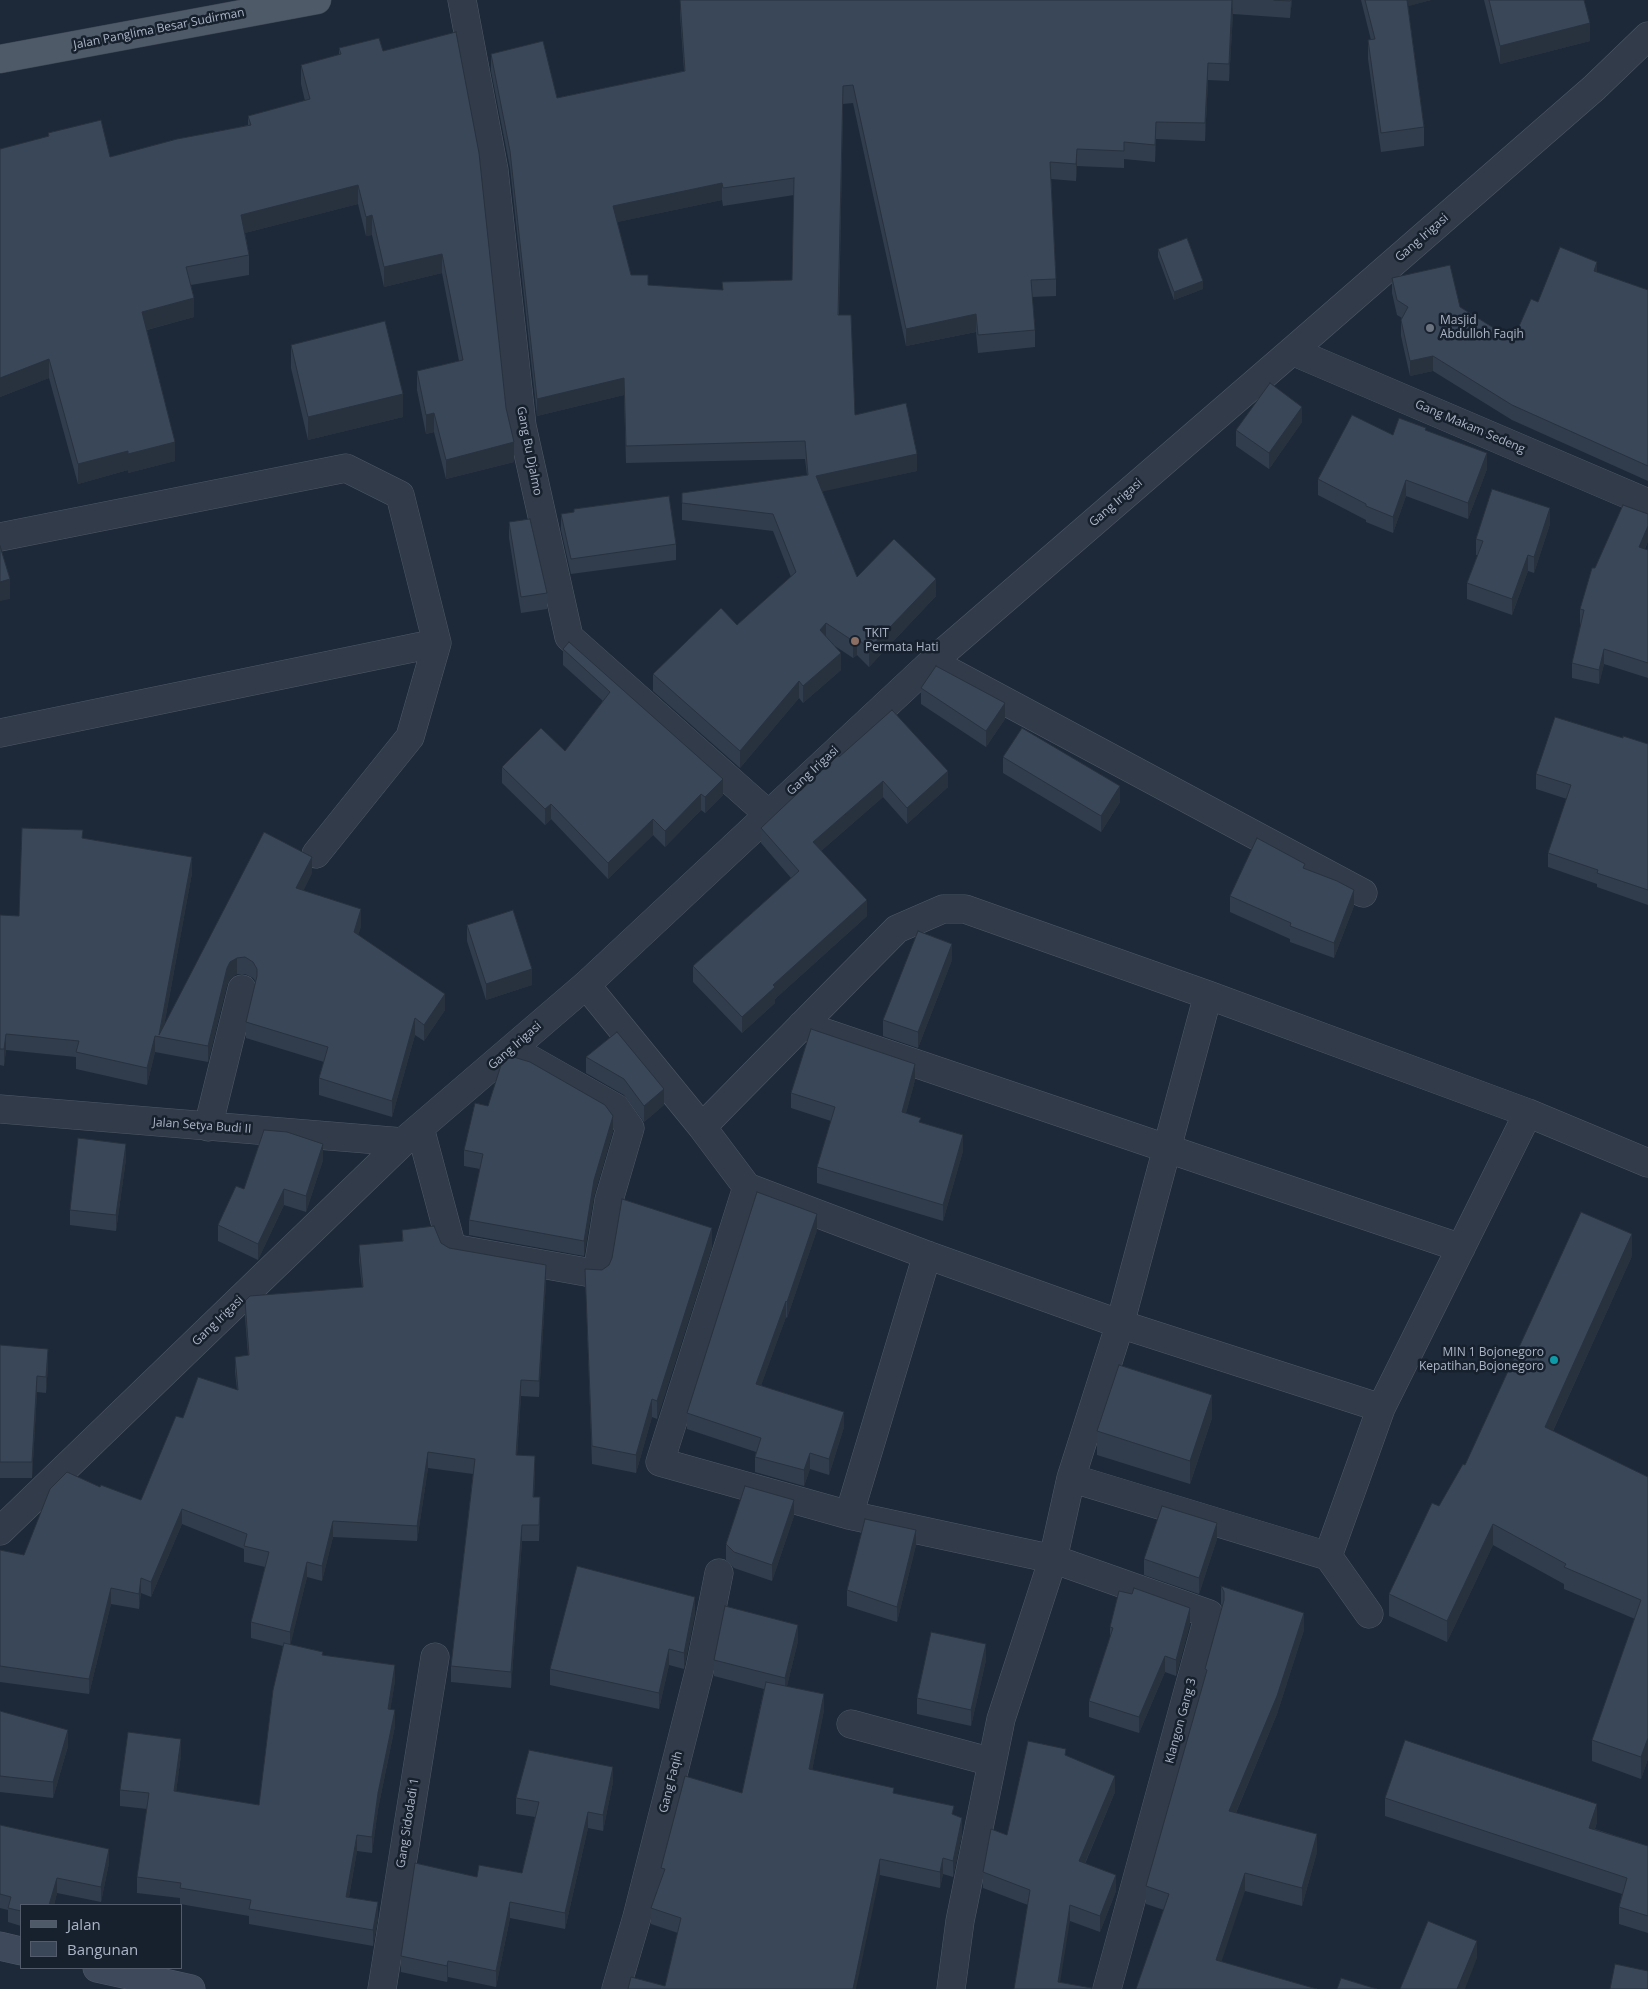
<!DOCTYPE html>
<html>
<head>
<meta charset="utf-8">
<style>
	body { margin:0 }
	#map { position:relative; width:1648px; height:1989px; overflow:hidden; background:#1d2938; font-family:"Open Sans",sans-serif }
	canvas { display:block }
	.legend { position:absolute; left:20px; top:1904px; width:162px; height:65px; box-sizing:border-box; background:#17202d; border:1px solid #525c6a; margin:0; padding:6px 9px; list-style:none; font-size:15px; color:#abb5c6 }
	.legend li { display:flex; align-items:center; gap:10px; height:25px }
	.legend b { width:25px; border:1px solid #525c6a }
</style>
</head>
<body>
<div id="map">
<canvas width="1648" height="1989"></canvas>
<ul class="legend">
<li><b style="height:6px;background:#4f5a69"></b>Jalan</li>
<li><b style="height:14px;background:#394759"></b>Bangunan</li>
</ul>
</div>
<script>
const ctx = document.querySelector('canvas').getContext('2d');
ctx.lineJoin = 'round';
const toPath = rows => new Path2D(rows.map(r => 'M' + r).join(''));
function stroke(path, color, width, dash) { ctx.strokeStyle = color; ctx.lineWidth = width; ctx.lineCap = dash ? 'butt' : 'round'; ctx.setLineDash(dash || []); ctx.stroke(path); }
function fill(path, color) { ctx.fillStyle = color; ctx.fill(path, 'evenodd'); }
function drawText(font, color, halo, rows, align = 'center') {
  ctx.font = font + ' "Open Sans",sans-serif'; ctx.lineWidth = 5; ctx.setLineDash([]); ctx.textBaseline = 'middle'; ctx.strokeStyle = halo; ctx.fillStyle = color; for (const [text, x, y, turn = 0] of rows) {
    ctx.save(); ctx.translate(x, y); ctx.rotate((+turn || 0) * Math.PI / 180); ctx.textAlign = isNaN(turn) ? turn : align; if (halo) ctx.strokeText(text, 0, 0); ctx.fillText(text, 0, 0); ctx.restore();
  }
}
const street = toPath([
	[462,0,494,170,522,426,569,637,768,814],
	[1292,351,1648,503],
	[0,537,346,468,400,495,437,643,410,737,316,854],
	[932,662,1363,893],
	[0,733,437,643],
	[586,985,702,1127,747,1187,927,1255,1120,1324,1381,1408],
	[802,1025,1461,1248],
	[0,1109,403,1142],
	[1528,1113,1648,1163],
	[208,1127,242,989],
	[702,1127,897,929,943,909,965,909,1208,995,1528,1113,1381,1408,1328,1556,1071,1478],
	[420,1128,452,1248,597,1274,609,1200,630,1128,616,1108,512,1049],
	[747,1187,660,1462,849,1515,1053,1559,1209,1614,1107,1989],
	[849,1515,927,1255],
	[0,1531,403,1142,586,985,932,662,1292,351,1594,88,1648,36],
	[1328,1556,1369,1614],
	[851,1724,992,1762],
	[382,1989,435,1657],
	[616,1989,637,1917,700,1668,719,1573],
	[951,1989,960,1921,1001,1719,1053,1559,1071,1478,1120,1324,1208,995]
]);
const secondary = toPath([
	[0,1946,21,1951],
	[97,1968,191,1989]
]);
const primary = toPath([
	[0,59,317,0]
]);
stroke(street, '#4f5867', 29);
stroke(secondary, '#4f5867', 29);
stroke(primary, '#3b4452', 29);
stroke(street, '#313b49', 28);
stroke(secondary, '#3f495c', 28);
stroke(primary, '#4f5a69', 28);
fill(toPath([
	[680,0,1292,0,1290,18,1233,14,1229,81,1208,80,1205,141,1156,139,1155,162,1124,159,1124,168,1077,166,1076,181,1051,179,1056,279,1056,296,1032,297,1035,330,1035,347,978,353,976,332,906,346,853,103,843,104,839,315,855,415,917,471,822,491,857,577,936,596,869,667,857,655,853,658,835,646,841,670,803,703,799,698,740,768,653,691,653,674,737,625,791,577,773,531,682,520,682,493,807,475,805,459,626,463,624,395,537,416,510,168,491,71,491,54,557,98,684,71,680,15],
	[794,195,792,280,722,290,648,285,631,275,617,222,722,200,723,206],
	[1361,0,1431,0,1408,6,1424,127,1424,146,1381,152,1368,59,1368,40,1371,40],
	[1484,0,1584,0,1590,41,1500,64],
	[339,48,383,51,506,408,514,462,446,479,434,432,426,434,417,390,417,371,459,361,442,273,384,287,372,235,366,236,358,204,245,233,249,255,249,275,191,285,194,317,147,330,175,461,128,473,128,470,78,484,49,378,0,397,0,149,48,137,48,133,110,157,248,125,248,116,305,101,301,84,301,65,339,55],
	[1158,249,1203,289,1174,300,1158,257],
	[1597,273,1648,290,1648,481,1512,420,1433,371,1410,376,1401,336,1401,320,1402,318,1397,315,1392,293,1392,278,1460,307,1513,340,1538,302],
	[291,345,403,417,308,440,291,368],
	[1302,422,1269,469,1236,446,1236,430],
	[1426,430,1487,469,1468,519,1406,496,1393,533,1366,522,1366,520,1318,495,1318,479,1393,435],
	[561,514,676,544,676,560,571,574,561,530],
	[1648,514,1648,541,1645,549,1648,550,1648,678,1604,664,1599,684,1572,678,1572,663,1581,624,1580,624,1580,609,1595,568],
	[509,522,547,593,547,609,521,613,509,538],
	[1550,524,1534,573,1528,571,1512,615,1467,599,1467,583,1478,555,1476,555,1476,539],
	[563,649,723,795,705,813,701,810,665,847,653,835,608,879,551,819,545,825,502,783,502,767,565,751,603,701,563,665],
	[921,688,1005,719,986,747,921,704],
	[1623,738,1648,744,1648,905,1597,887,1597,884,1548,867,1548,853,1567,799,1536,789,1536,774],
	[839,757,948,787,907,824,883,797,821,851,867,916,775,999,775,1003,742,1033,693,982,693,966,791,878,761,843,761,828],
	[1003,757,1120,802,1101,832,1003,773],
	[83,838,192,873,164,1026,312,873,303,891,361,926,358,935,445,1010,424,1041,415,1035,392,1117,319,1095,319,1078,324,1062,246,1038,246,1022,256,982,253,978,245,974,237,974,230,979,227,985,208,1062,155,1052,147,1085,76,1069,76,1057,6,1050,4,1066,0,1065,0,915,19,916],
	[1305,869,1354,906,1334,958,1290,942,1290,939,1230,912,1230,896],
	[467,925,532,985,486,1000,467,941],
	[952,960,918,1048,883,1036,883,1020],
	[617,1032,664,1105,644,1122,624,1095,586,1073,586,1057],
	[915,1080,906,1113,963,1151,943,1221,817,1183,817,1167,831,1121,791,1108,791,1093],
	[613,1131,594,1196,584,1256,469,1235,469,1220,480,1169,464,1166,464,1150],
	[126,1159,116,1231,70,1225,70,1210],
	[323,1160,306,1212,284,1205,258,1260,218,1241,218,1225,244,1189],
	[402,1230,441,1243,449,1248,546,1281,539,1397,521,1396,517,1455,535,1472,534,1497,540,1513,539,1541,522,1541,511,1688,451,1682,451,1666,473,1474,428,1468,417,1541,333,1537,322,1581,307,1577,290,1645,323,1655,395,1681,390,1709,395,1726,378,1809,372,1853,357,1851,349,1897,378,1918,373,1946,249,1924,249,1916,180,1904,180,1898,137,1893,137,1877,147,1809,120,1806,120,1790,181,1755,176,1792,259,1805,283,1646,251,1638,251,1622,265,1567,244,1562,244,1549,182,1524,151,1597,141,1593,139,1609,111,1604,89,1694,0,1682,0,1550,24,1555,100,1487,141,1500,183,1418,237,1390,235,1372,235,1357,248,1355,245,1317,245,1301,362,1287,359,1261,359,1245,402,1241],
	[817,1230,787,1318,786,1317,761,1385,844,1427,829,1475,810,1469,804,1486,755,1472,755,1457,756,1452,687,1429,687,1413],
	[712,1247,657,1419,652,1417,636,1473,592,1464,585,1269,602,1270],
	[1632,1256,1553,1431,1648,1477,1648,1759,1641,1779,1592,1761,1592,1740,1635,1619,1564,1589,1564,1584,1493,1545,1447,1642,1389,1616,1389,1594,1439,1506,1465,1465],
	[0,1345,48,1365,46,1393,37,1392,32,1478,0,1478],
	[1212,1418,1190,1484,1097,1455,1097,1431],
	[794,1516,772,1581,734,1568,726,1560,726,1544],
	[1217,1539,1199,1594,1144,1575,1144,1559],
	[916,1545,897,1622,847,1606,847,1590],
	[1221,1586,1304,1630,1277,1714,1236,1813,1317,1852,1302,1906,1245,1891,1136,1989,1164,1910,1146,1904,1146,1886,1205,1675,1205,1669,1222,1607,1221,1604],
	[695,1613,684,1669,669,1665,659,1709,550,1685,550,1669],
	[1190,1624,1176,1676,1165,1672,1139,1733,1089,1717,1089,1701,1110,1638,1110,1627],
	[798,1641,787,1686,824,1710,812,1770,894,1794,954,1815,962,1834,953,1877,943,1874,940,1888,880,1875,665,1986,678,1933,651,1924,651,1908,661,1879,661,1868,742,1793,764,1689,714,1676,714,1660],
	[986,1660,971,1726,917,1714,917,1698],
	[0,1711,68,1746,53,1798,0,1792],
	[1066,1756,1115,1792,1085,1864,1116,1891,1100,1932,1070,1921,1014,1989,1028,1905,983,1888,983,1872,1007,1835],
	[613,1782,603,1831,588,1828,565,1929,510,1918,496,1987,448,1977,447,1982,401,1972,401,1956,477,1877,522,1873,535,1817,516,1814,516,1798],
	[1385,1798,1597,1822,1595,1829,1648,1846,1648,1933,1619,1924,1619,1907,1622,1894,1385,1816],
	[0,1825,109,1863,101,1902,57,1893,54,1905,21,1905,21,1926,8,1922,8,1910,0,1908]
]), '#313d4d');
fill(toPath([
	[1233,0,1233,14,1229,81,1229,64],
	[1291,0,1292,0,1290,18],
	[1405,0,1431,0,1405,7],
	[1590,23,1590,41,1500,64,1500,46],
	[1208,63,1208,80,1205,141,1205,123],
	[1156,122,1156,139,1155,162,1155,145],
	[1077,149,1077,166,1076,181,1076,164],
	[722,183,722,200,613,223,613,206],
	[358,185,358,204,241,234,241,215],
	[372,215,372,235,366,236,366,217],
	[442,254,442,273,384,287,384,267],
	[1597,262,1597,278,1594,271],
	[1203,281,1203,289,1174,300,1174,292],
	[194,298,194,317,142,331,142,312],
	[976,314,976,332,906,346,906,329],
	[1433,356,1433,371,1410,376,1410,361],
	[49,359,49,378,0,397,0,378],
	[624,378,624,395,537,416,537,399],
	[403,394,403,417,308,440,308,417],
	[1302,407,1302,422,1269,469,1269,453],
	[434,413,434,432,426,434,426,415],
	[175,442,175,461,128,473,128,454],
	[514,442,514,462,446,479,446,460],
	[128,451,128,470,78,484,78,464],
	[1487,453,1487,469,1468,519,1468,503],
	[917,454,917,471,816,493,816,476],
	[1406,480,1406,496,1393,533,1393,517],
	[1550,508,1550,524,1534,573,1534,557],
	[1648,526,1648,541,1639,562,1639,547],
	[1528,555,1528,571,1512,615,1512,599],
	[10,579,10,599,0,601,0,582],
	[936,579,936,596,869,667,869,649],
	[826,623,826,640,820,630],
	[857,638,857,655,853,658,853,641],
	[1604,649,1604,664,1599,684,1599,670],
	[841,653,841,670,803,703,803,686],
	[799,681,799,698,740,768,740,751],
	[1005,703,1005,719,986,747,986,731],
	[948,771,948,787,907,824,907,808],
	[723,779,723,795,705,813,705,797],
	[883,781,883,797,813,858,813,842],
	[1120,786,1120,802,1101,832,1101,816],
	[701,794,701,810,665,847,665,831],
	[551,804,551,819,545,825,545,809],
	[653,819,653,835,608,879,608,863],
	[192,857,192,873,162,1037,159,1037],
	[312,857,312,873,296,905,296,888],
	[1354,890,1354,906,1334,958,1334,943],
	[867,900,867,916,775,999,775,1003,742,1033,742,1017,773,985],
	[361,909,361,926,354,948,354,932],
	[952,944,952,960,918,1048,918,1032],
	[237,958,237,974,230,979,227,985,208,1062,208,1046,227,968,230,962],
	[532,969,532,985,486,1000,486,984],
	[445,994,445,1010,424,1041,424,1025],
	[415,1018,415,1035,392,1117,392,1101],
	[6,1034,6,1050,4,1066,4,1049],
	[155,1036,155,1052,147,1085,147,1068],
	[915,1064,915,1080,902,1128,902,1112],
	[664,1089,664,1105,644,1122,644,1106],
	[613,1116,613,1131,594,1196,584,1256,584,1241,594,1180],
	[963,1135,963,1151,943,1221,943,1205],
	[126,1144,126,1159,116,1231,116,1215],
	[323,1144,323,1160,306,1212,306,1196],
	[284,1189,284,1205,258,1260,258,1244],
	[817,1214,817,1230,787,1318,787,1302],
	[712,1228,712,1247,657,1419,657,1401],
	[1632,1234,1632,1256,1545,1448,1545,1427],
	[546,1265,546,1281,539,1397,539,1381],
	[786,1301,786,1317,756,1400,756,1384],
	[48,1349,48,1365,46,1393,46,1377],
	[37,1376,37,1392,32,1478,32,1462],
	[521,1380,521,1396,516,1471,516,1455],
	[1212,1395,1212,1418,1190,1484,1190,1461],
	[652,1399,652,1417,636,1473,636,1455],
	[844,1412,844,1427,829,1475,829,1459],
	[428,1452,428,1468,417,1541,417,1526],
	[810,1453,810,1469,804,1486,804,1470],
	[535,1456,535,1472,533,1513,533,1497],
	[794,1500,794,1516,772,1581,772,1565],
	[182,1509,182,1524,151,1597,151,1582],
	[333,1521,333,1537,322,1581,322,1566],
	[1217,1523,1217,1539,1199,1594,1199,1578],
	[1493,1524,1493,1545,1447,1642,1447,1621],
	[522,1525,522,1541,511,1688,511,1672],
	[916,1530,916,1545,897,1622,897,1607],
	[307,1562,307,1577,290,1647,290,1632],
	[141,1578,141,1593,139,1609,139,1594],
	[111,1588,111,1604,89,1694,89,1679],
	[695,1597,695,1613,684,1669,684,1653],
	[1190,1608,1190,1624,1176,1676,1176,1660],
	[1304,1613,1304,1630,1277,1714,1229,1829,1229,1811],
	[798,1625,798,1641,785,1694,785,1678],
	[986,1644,986,1660,971,1726,971,1710],
	[669,1649,669,1665,659,1709,659,1693],
	[1165,1656,1165,1672,1139,1733,1139,1717],
	[395,1665,395,1681,388,1725,388,1709],
	[824,1694,824,1710,809,1786,809,1769],
	[395,1710,395,1726,378,1809,372,1853,372,1837,378,1793],
	[68,1730,68,1746,53,1798,53,1782],
	[1648,1738,1648,1759,1641,1779,1641,1757],
	[181,1739,181,1755,174,1807,174,1791],
	[613,1767,613,1782,603,1831,603,1815],
	[1115,1776,1115,1792,1079,1877,1079,1861],
	[1597,1804,1597,1822,1589,1846,1589,1828],
	[588,1812,588,1828,565,1929,565,1913],
	[962,1818,962,1834,953,1877,953,1861],
	[1317,1834,1317,1852,1302,1906,1302,1888],
	[357,1835,357,1851,346,1913,346,1897],
	[109,1849,109,1863,101,1902,101,1887],
	[943,1858,943,1874,940,1888,940,1872],
	[880,1859,880,1875,856,1989,853,1989],
	[1245,1873,1245,1891,1216,1978,1216,1960],
	[1116,1875,1116,1891,1100,1932,1100,1916],
	[57,1878,57,1893,54,1905,49,1905],
	[378,1902,378,1918,373,1946,373,1930],
	[510,1902,510,1918,496,1987,496,1971],
	[1070,1905,1070,1921,1059,1989,1058,1982],
	[1477,1941,1477,1958,1465,1989,1457,1989],
	[448,1961,448,1977,447,1982,447,1966]
]), '#28323e');
const building = toPath([
	[680,0,1232,0,1229,64,1208,63,1205,123,1156,122,1155,145,1124,142,1124,151,1077,149,1076,164,1050,162,1056,279,1031,280,1035,330,978,335,976,314,906,329,853,85,843,86,838,315,851,315,855,415,906,403,917,454,816,476,857,577,894,539,936,579,869,649,857,638,853,641,826,623,820,630,841,653,803,686,799,681,740,751,653,674,721,608,737,625,796,572,773,514,682,503,682,493,808,475,805,441,626,446,624,378,537,399,510,151,491,54,543,41,557,98,685,71,680,0],
	[794,178,792,280,722,282,723,290,648,285,648,275,631,275,613,206,722,183,723,188,794,178],
	[1274,0,1291,0,1290,1,1274,0],
	[1365,0,1407,0,1424,127,1381,133,1368,40,1375,39,1365,0],
	[1489,0,1584,0,1590,23,1500,46,1489,0],
	[456,32,479,153,506,408,514,442,446,460,434,413,426,415,417,371,463,360,442,254,384,267,372,215,366,217,358,185,241,215,249,255,186,267,194,298,142,312,175,442,128,454,128,451,78,464,49,359,0,378,0,149,49,136,48,133,101,120,110,157,177,139,251,125,248,116,310,99,301,65,341,54,339,48,379,38,383,51,456,32],
	[1187,238,1203,281,1174,292,1158,249,1187,238],
	[1560,247,1597,262,1594,271,1648,290,1648,466,1512,405,1433,356,1410,361,1401,320,1408,307,1397,300,1392,278,1450,265,1460,307,1513,340,1531,299,1538,302,1560,247],
	[385,321,403,394,308,417,291,345,385,321],
	[1270,383,1302,407,1269,453,1236,430,1270,383],
	[1352,415,1393,435,1399,418,1426,428,1425,430,1487,453,1468,503,1406,480,1393,517,1366,506,1366,504,1318,479,1352,415],
	[1492,489,1550,508,1534,557,1528,555,1512,599,1467,583,1483,541,1476,539,1492,489],
	[669,496,676,544,571,559,561,514,574,512,574,509,669,496],
	[1623,505,1648,514,1648,526,1639,547,1648,550,1648,663,1604,649,1599,670,1572,663,1584,610,1580,609,1592,568,1595,568,1623,505],
	[530,519,547,593,521,597,509,522,530,519],
	[0,546,10,579,0,582,0,546],
	[569,642,723,779,705,797,701,794,665,831,653,819,608,863,551,804,545,809,502,767,541,728,565,751,610,692,563,649,569,642],
	[936,666,1005,703,986,731,921,688,936,666],
	[892,710,948,771,907,808,883,781,813,842,867,900,773,985,775,987,742,1017,693,966,799,871,761,828,838,755,839,757,892,710],
	[1555,717,1623,738,1623,736,1648,744,1648,890,1597,873,1598,870,1548,853,1571,785,1536,774,1555,717],
	[1022,728,1120,786,1101,816,1003,757,1022,728],
	[22,828,83,830,82,838,192,857,159,1035,264,832,312,857,296,888,361,909,354,932,445,994,424,1025,415,1018,392,1101,319,1078,328,1047,246,1022,257,976,257,969,253,962,245,957,237,958,230,962,227,968,208,1046,155,1036,147,1068,76,1052,79,1041,6,1034,4,1049,0,1049,0,915,19,916,22,828],
	[1257,838,1305,864,1303,868,1337,881,1354,890,1334,943,1290,926,1291,923,1230,896,1257,838],
	[513,910,532,969,486,984,467,925,513,910],
	[918,931,952,944,918,1032,883,1020,918,931],
	[811,1029,915,1064,902,1112,921,1118,919,1122,963,1135,943,1205,817,1167,835,1107,791,1093,811,1029],
	[617,1032,664,1089,644,1106,624,1079,586,1057,617,1032],
	[510,1056,530,1062,605,1105,613,1116,594,1180,584,1241,469,1220,483,1154,464,1150,475,1103,488,1106,502,1062,510,1056],
	[264,1130,287,1132,323,1144,306,1196,284,1189,258,1244,218,1225,236,1186,244,1189,264,1130],
	[78,1138,126,1144,116,1215,70,1210,78,1138],
	[757,1192,817,1214,787,1302,786,1301,756,1384,844,1412,829,1459,810,1453,804,1470,755,1457,761,1438,687,1413,757,1192],
	[622,1199,712,1228,657,1401,652,1399,636,1455,592,1446,585,1269,602,1270,609,1265,612,1258,622,1199],
	[1581,1212,1632,1234,1545,1427,1648,1477,1648,1738,1641,1757,1592,1740,1641,1600,1564,1567,1566,1564,1493,1524,1447,1621,1389,1594,1432,1503,1439,1506,1463,1464,1465,1465,1581,1212],
	[434,1226,441,1243,449,1248,546,1265,539,1381,521,1380,516,1455,535,1456,533,1497,540,1497,539,1525,522,1525,511,1672,451,1666,475,1459,428,1452,417,1526,333,1521,322,1566,307,1562,290,1632,251,1622,269,1552,244,1546,247,1534,182,1509,151,1582,141,1578,139,1594,111,1588,89,1679,0,1666,0,1550,24,1555,50,1489,67,1472,100,1487,101,1485,141,1500,176,1416,183,1418,198,1377,238,1390,235,1357,249,1355,245,1301,250,1296,363,1287,359,1245,403,1241,402,1230,434,1226],
	[0,1345,48,1349,46,1377,37,1376,32,1462,0,1462,0,1345],
	[1119,1365,1212,1395,1190,1461,1097,1431,1119,1365],
	[745,1486,794,1500,772,1565,734,1552,726,1544,745,1486],
	[1162,1506,1217,1523,1199,1578,1144,1559,1162,1506],
	[865,1519,916,1530,897,1607,847,1590,865,1519],
	[577,1566,695,1597,684,1653,669,1649,659,1693,550,1669,577,1566],
	[1221,1586,1304,1613,1277,1696,1229,1811,1317,1834,1302,1888,1245,1873,1216,1960,1317,1989,1136,1989,1169,1894,1146,1886,1207,1670,1205,1669,1224,1600,1224,1592,1221,1586],
	[1134,1588,1190,1608,1176,1660,1165,1656,1139,1717,1089,1701,1113,1628,1110,1627,1119,1591,1132,1594,1134,1588],
	[725,1606,798,1625,785,1678,714,1660,725,1606],
	[931,1632,986,1644,971,1710,917,1698,931,1632],
	[284,1643,323,1652,322,1655,395,1665,388,1709,395,1710,378,1793,372,1837,357,1835,346,1897,378,1902,373,1930,249,1909,251,1900,180,1888,181,1883,137,1877,149,1793,120,1790,128,1732,181,1739,174,1791,259,1805,273,1690,284,1643],
	[766,1682,824,1694,809,1769,894,1788,893,1793,954,1806,952,1814,962,1818,953,1861,943,1858,940,1872,880,1859,853,1989,628,1989,631,1977,665,1986,681,1918,651,1908,665,1869,661,1868,685,1776,742,1793,766,1682],
	[0,1711,68,1730,53,1782,0,1776,0,1711],
	[1405,1740,1597,1804,1589,1828,1648,1846,1648,1916,1619,1907,1627,1878,1385,1798,1405,1740],
	[1028,1741,1066,1749,1065,1755,1115,1776,1079,1861,1116,1875,1100,1916,1070,1905,1058,1982,1092,1988,1091,1989,1014,1989,1030,1890,983,1872,991,1829,1007,1835,1028,1741],
	[529,1750,613,1767,603,1815,588,1812,565,1913,510,1902,496,1971,448,1961,447,1966,401,1956,415,1863,477,1877,479,1865,522,1873,539,1802,516,1798,529,1750],
	[0,1825,109,1849,101,1887,57,1878,49,1905,21,1905,21,1911,8,1908,11,1897,0,1894,0,1825],
	[1428,1921,1477,1941,1457,1989,1400,1989,1428,1921],
	[1615,1964,1648,1971,1648,1989,1610,1989,1615,1964],
	[1341,1978,1377,1989,1337,1989,1341,1978]
]);
fill(building, '#394759');
stroke(building, '#28323e', 1);
for (const [x, y, r, color] of [
	[1430,328,5,"#6b7280"],
	[855,641,5,"#8d6e63"],
	[1554,1360,5,"#0f9aa8"]
]) { const dot = new Path2D(); dot.arc(x, y, r, 0, 2 * Math.PI); ctx.fillStyle = color; ctx.fill(dot); stroke(dot, '#17202d', 2); }
drawText('12px', '#abb5c6', '#17202d', [
	["Jalan Panglima Besar Sudirman",159,29,-11],
	["Gang Irigasi",1422,238,-41],
	["Gang Makam Sedeng",1470,427,23],
	["Gang Bu Djalmo",529,451,79],
	["Gang Irigasi",1116,503,-41],
	["Gang Irigasi",813,771,-43],
	["Gang Irigasi",515,1046,-41],
	["Jalan Setya Budi II",202,1126,4],
	["Gang Irigasi",218,1321,-44],
	["Klangon Gang 3",1181,1721,-75],
	["Gang Faqih",671,1782,-76],
	["Gang Sidodadi 1",408,1823,-81]
]);
drawText('12px', '#abb5c6', '#17202d', [
	["Masjid",1440,321],
	["Abdulloh Faqih",1440,335],
	["TKIT",865,634],
	["Permata Hati",865,648],
	["MIN 1 Bojonegoro",1544,1353,"right"],
	["Kepatihan,Bojonegoro",1544,1367,"right"]
], 'left');
</script>
</body>
</html>
